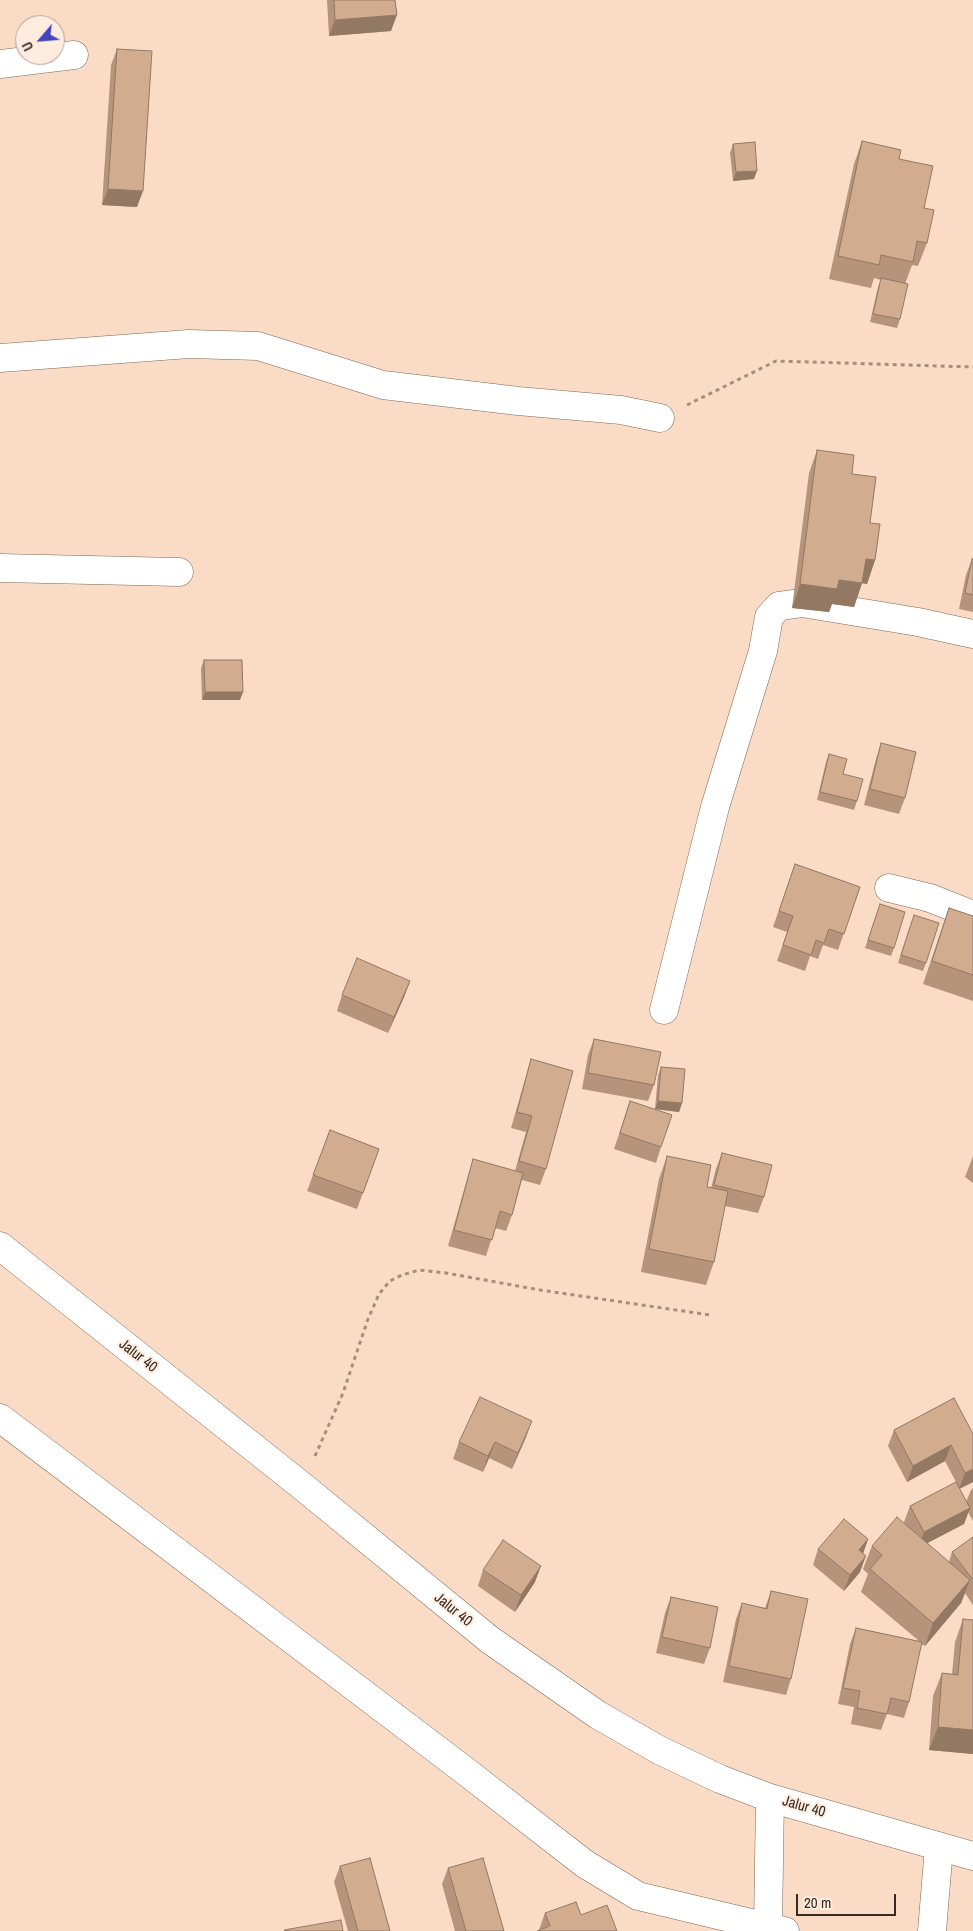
<!DOCTYPE html>
<html>
<head>
<meta charset="utf-8">
<style>
	body { margin:0 }
	#map { position:relative; width:973px; height:1931px; overflow:hidden; background:#fadcc6; font-family:"Archivo Narrow",sans-serif }
	canvas { display:block }
	.north { position:absolute; left:15px; top:15px; width:50px; height:50px; box-sizing:border-box; background:#feecdf; border:1px solid #ae9e93; border-radius:50%; rotate:243deg; font-size:14px; font-weight:700; line-height:20px; text-align:center; color:#352a21 }
	.north::after { content:''; display:block; margin:auto; width:18px; height:22px; background:#4445bb; clip-path:polygon(50% 0,100% 100%,50% 72%,0 100%) }
	.scale { position:absolute; left:796px; top:1894px; width:100px; height:22px; box-sizing:border-box; border:2px solid #352a21; border-top:0; padding-left:6px; font-size:15px; line-height:18px; white-space:nowrap; color:#352a21; -webkit-text-stroke:4px #feecdf; paint-order:stroke }
</style>
</head>
<body>
<div id="map">
<canvas width="973" height="1931"></canvas>
<div class="north">U</div>
<div class="scale">20 m</div>
</div>
<script>
const ctx = document.querySelector('canvas').getContext('2d');
ctx.lineJoin = 'round';
const toPath = rows => new Path2D(rows.map(r => 'M' + r).join(''));
function stroke(path, color, width, dash) { ctx.strokeStyle = color; ctx.lineWidth = width; ctx.lineCap = dash ? 'butt' : 'round'; ctx.setLineDash(dash || []); ctx.stroke(path); }
function fill(path, color) { ctx.fillStyle = color; ctx.fill(path, 'evenodd'); }
function drawText(font, color, halo, rows, align = 'center') {
  ctx.font = font + ' "Archivo Narrow",sans-serif'; ctx.lineWidth = 4; ctx.setLineDash([]); ctx.textBaseline = 'middle'; ctx.strokeStyle = halo; ctx.fillStyle = color; for (const [text, x, y, turn = 0] of rows) {
    ctx.save(); ctx.translate(x, y); ctx.rotate((+turn || 0) * Math.PI / 180); ctx.textAlign = isNaN(turn) ? turn : align; if (halo) ctx.strokeText(text, 0, 0); ctx.fillText(text, 0, 0); ctx.restore();
  }
}
const street = toPath([
	[0,64,74,55],
	[0,358,189,344,258,346,383,385,518,401,621,410,660,418],
	[0,568,179,572],
	[889,888,930,898,973,915],
	[664,1010,715,807,763,651,769,617,779,606,802,603,918,622,973,634]
]);
const highway = toPath([
	[0,1246,302,1486,490,1640,598,1715,659,1750,720,1779,770,1798,973,1856],
	[0,1418,464,1770,585,1864,638,1896,785,1931],
	[768,1927,770,1798],
	[932,1931,939,1847]
]);
stroke(street, '#806653', 29);
stroke(highway, '#806653', 29);
stroke(toPath([
	[687,405,776,361,973,367],
	[315,1456,343,1393,368,1319,379,1294,390,1281,402,1275,419,1270,446,1273,540,1290,710,1315]
]), '#a48e7e', 3, [4, 4]);
stroke(street, '#fff', 28);
stroke(highway, '#fff', 28);
fill(toPath([
	[327,0,395,0,391,31,329,36],
	[117,49,137,207,102,205,111,65],
	[862,141,899,159,924,208,927,243,918,266,912,265,905,284,900,319,897,328,870,322,878,287,881,280,874,278,871,288,829,279,854,164],
	[733,144,754,179,733,181,730,153],
	[817,450,852,474,870,523,875,560,867,584,862,583,854,607,832,604,829,612,792,608,809,473],
	[972,559,973,559,973,612,959,609,966,575],
	[204,660,240,700,202,700,201,668],
	[881,743,905,798,899,814,864,805,876,759],
	[829,754,843,774,857,801,854,810,817,800,826,762],
	[795,864,860,887,838,950,823,945,818,959,810,956,805,971,777,961,787,932,773,927],
	[949,908,973,916,973,1001,923,984,941,931],
	[877,912,894,948,891,956,865,948],
	[911,923,926,963,923,971,898,963],
	[410,981,404,997,388,1033,337,1011,342,995],
	[594,1039,654,1085,648,1101,582,1089,588,1055],
	[531,1059,546,1169,540,1185,522,1180,512,1215,506,1231,495,1228,486,1256,448,1246,468,1176,473,1159,515,1171,526,1132,511,1128,526,1076],
	[661,1067,682,1103,679,1112,655,1109,658,1075],
	[630,1101,661,1147,656,1163,614,1149],
	[330,1130,379,1149,357,1209,307,1191],
	[722,1153,764,1197,758,1213,725,1206,714,1262,706,1285,641,1272,659,1179,667,1156,707,1187,711,1188,716,1169],
	[973,1156,973,1183,965,1177],
	[954,1398,973,1482,959,1489,966,1502,971,1490,973,1488,973,1521,968,1512,964,1524,927,1543,949,1562,952,1552,973,1537,973,1605,965,1593,961,1603,925,1646,921,1644,909,1702,904,1718,887,1714,881,1730,851,1724,854,1707,838,1704,850,1644,856,1628,919,1641,861,1592,868,1574,863,1569,872,1546,905,1524,904,1522,910,1506,956,1482,945,1461,907,1482,888,1446,894,1430],
	[526,1437,512,1469,489,1458,483,1472,453,1459,459,1442],
	[868,1539,863,1554,860,1572,844,1591,813,1565,818,1549],
	[483,1570,535,1582,515,1612,478,1586],
	[771,1591,791,1679,786,1695,723,1682,736,1619,742,1603,765,1608],
	[671,1597,710,1648,704,1664,656,1653,665,1613],
	[963,1619,973,1754,929,1750,933,1696,942,1673,952,1674,955,1642],
	[340,1866,390,1931,348,1931,334,1882],
	[448,1868,504,1931,455,1931,442,1884],
	[545,1913,581,1915,539,1930]
]), '#b5947b');
fill(toPath([
	[397,15,391,31,329,36,335,20],
	[757,171,754,179,733,181,736,172],
	[108,189,143,191,137,207,102,205],
	[866,559,875,560,867,584,857,582],
	[839,580,862,583,854,607,832,604,829,612,792,608,800,584],
	[205,692,243,692,240,700,202,700],
	[410,981,404,997,388,1033,394,1017],
	[658,1101,682,1103,679,1112,655,1109],
	[532,1421,526,1437,512,1469,518,1453],
	[495,1442,489,1458,483,1472,488,1456],
	[951,1445,945,1461,907,1482,913,1466],
	[973,1469,973,1482,959,1489,965,1473],
	[970,1508,964,1524,918,1548,924,1532],
	[868,1539,862,1556,859,1550],
	[866,1556,860,1572,844,1591,850,1575],
	[541,1566,535,1582,515,1612,521,1595],
	[970,1580,961,1603,925,1646,933,1623],
	[938,1727,973,1730,973,1754,929,1750]
]), '#937864');
const building = toPath([
	[334,0,395,0,397,15,335,20,334,0],
	[117,49,152,51,143,191,108,189,117,49],
	[862,141,901,150,899,159,933,166,924,208,934,210,927,243,917,241,913,262,881,255,879,265,838,256,862,141],
	[755,142,757,171,736,172,733,144,755,142],
	[881,278,908,284,900,319,873,314,881,278],
	[817,450,854,455,852,474,876,477,870,523,880,524,875,560,866,559,862,583,839,580,837,589,800,584,817,450],
	[972,559,973,559,973,595,965,593,972,559],
	[204,660,242,660,243,692,205,692,204,660],
	[881,743,916,752,905,798,870,789,881,743],
	[829,754,847,759,843,774,863,779,857,801,820,792,829,754],
	[795,864,860,887,844,934,829,929,824,943,816,940,811,955,783,945,793,916,779,911,795,864],
	[880,904,905,912,894,948,868,940,880,904],
	[949,908,973,916,973,975,932,961,949,908],
	[914,915,939,923,926,963,901,955,914,915],
	[357,958,410,981,394,1017,342,995,357,958],
	[594,1039,661,1052,654,1085,588,1073,594,1039],
	[531,1059,573,1071,546,1169,519,1161,532,1116,517,1112,531,1059],
	[661,1067,685,1069,682,1103,658,1101,661,1067],
	[630,1101,672,1115,661,1147,620,1133,630,1101],
	[330,1130,379,1149,363,1193,313,1175,330,1130],
	[722,1153,772,1165,764,1197,714,1185,722,1153],
	[667,1156,711,1165,707,1187,728,1191,714,1262,649,1249,667,1156],
	[473,1159,523,1173,512,1215,500,1211,492,1240,454,1230,473,1159],
	[480,1397,532,1421,518,1453,495,1442,488,1456,459,1442,480,1397],
	[954,1398,973,1434,973,1469,965,1473,951,1445,913,1466,894,1430,954,1398],
	[956,1482,970,1508,924,1532,910,1506,956,1482],
	[897,1517,970,1580,933,1623,870,1569,882,1555,872,1546,897,1517],
	[844,1519,868,1539,859,1550,866,1556,850,1575,818,1549,844,1519],
	[973,1537,973,1580,952,1552,973,1537],
	[503,1540,541,1566,521,1595,483,1570,503,1540],
	[771,1591,808,1599,791,1679,729,1666,742,1603,767,1609,771,1591],
	[671,1597,718,1607,710,1648,662,1637,671,1597],
	[963,1619,973,1620,973,1730,938,1727,942,1673,958,1675,963,1619],
	[856,1628,922,1642,909,1702,891,1698,887,1714,857,1708,860,1691,843,1688,856,1628],
	[370,1858,390,1931,358,1931,340,1866,370,1858],
	[483,1858,504,1931,466,1931,448,1868,483,1858],
	[576,1902,581,1915,607,1905,617,1931,537,1931,550,1926,545,1913,576,1902],
	[341,1920,343,1931,285,1931,284,1930,341,1920]
]);
fill(building, '#d2ac8f');
stroke(building, '#937864', 1);
drawText('15px', '#352a21', '#feecdf', [
	["Jalur 40",138,1356,38],
	["Jalur 40",453,1610,39],
	["Jalur 40",804,1807,16]
]);
</script>
</body>
</html>
